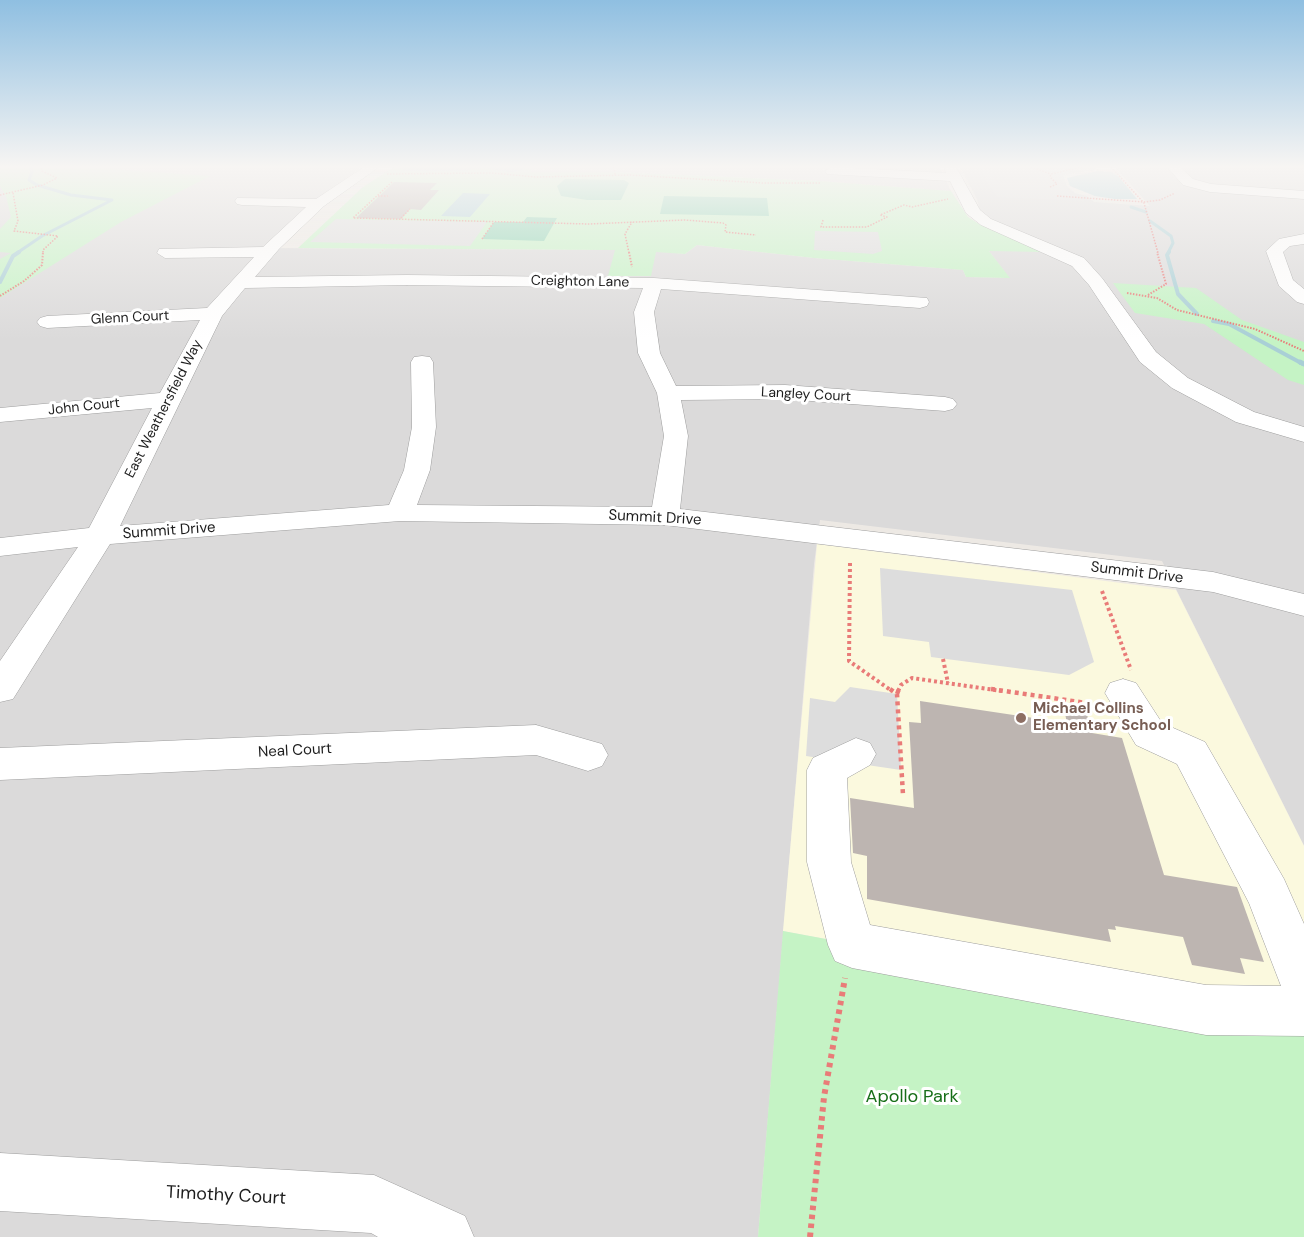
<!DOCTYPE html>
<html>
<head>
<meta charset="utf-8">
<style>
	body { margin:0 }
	canvas { display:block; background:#ede9e4 }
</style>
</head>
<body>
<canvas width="1304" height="1237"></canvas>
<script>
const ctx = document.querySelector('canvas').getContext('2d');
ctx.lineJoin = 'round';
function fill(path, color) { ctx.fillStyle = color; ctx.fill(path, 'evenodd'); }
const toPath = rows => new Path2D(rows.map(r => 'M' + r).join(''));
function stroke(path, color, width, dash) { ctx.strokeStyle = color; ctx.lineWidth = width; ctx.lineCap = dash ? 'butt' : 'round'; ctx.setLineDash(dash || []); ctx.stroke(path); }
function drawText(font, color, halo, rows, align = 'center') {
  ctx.font = font + ' "DM Sans",sans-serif'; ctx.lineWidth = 6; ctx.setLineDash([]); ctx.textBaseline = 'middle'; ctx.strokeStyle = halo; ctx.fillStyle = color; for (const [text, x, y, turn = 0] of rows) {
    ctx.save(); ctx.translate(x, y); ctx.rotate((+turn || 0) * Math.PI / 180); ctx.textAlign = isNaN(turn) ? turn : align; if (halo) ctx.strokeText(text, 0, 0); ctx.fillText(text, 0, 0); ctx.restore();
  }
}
fill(toPath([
	[0,167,362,167,326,192,261,248,616,250,650,276,656,251,685,254,697,245,814,258,963,270,966,277,1009,278,989,251,977,199,960,167,1095,167,1098,170,1063,175,1067,186,1075,193,1087,196,1094,202,1150,206,1115,167,1304,167,1304,846,1162,561,820,520,814,564,758,1237,0,1237],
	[531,167,940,167,951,191,819,181,614,172,530,172]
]), '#dbdada');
fill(toPath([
	[817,544,1176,590,1304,846,1304,1028,783,931]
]), '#fbf9de');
fill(toPath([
	[0,167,81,167,210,176,121,222,0,298,0,259,11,253,0,252,0,229,11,217,6,196,0,186],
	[394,167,531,167,531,172,615,172,819,181,951,191,968,217,979,224,1044,252,989,251,1010,278,966,277,963,270,814,258,697,245,685,254,656,252,651,276,608,276,615,250,298,248,363,187],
	[1113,283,1196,288,1242,320,1304,342,1304,385,1288,380,1204,324,1135,313],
	[783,931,1304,1028,1304,1237,758,1237]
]), '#c5f3c5');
fill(toPath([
	[565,179,624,180,629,183,621,200,587,200,561,196,557,186],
	[664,196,767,198,769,216,660,214],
	[527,217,557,218,544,241,482,239,494,222,523,222]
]), '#8ad3b1');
fill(toPath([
	[978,167,987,167,996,182,1061,184,1071,195,1079,196,1084,201,997,197],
	[336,219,487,222,470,246,310,242],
	[815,231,878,232,882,251,873,254,814,250],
	[880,568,1072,590,1094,662,1069,675,931,657,929,642,883,636],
	[850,687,897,694,901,770,806,756,810,698,835,702]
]), '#ddd');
fill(toPath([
	[403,167,526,167,522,170,511,172,483,168,461,171,408,171,403,170,401,168],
	[1098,171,1111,172,1118,176,1137,199,1115,199,1095,196,1070,186,1067,178],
	[463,193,490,194,470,217,441,216]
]), '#a9cfd6');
stroke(toPath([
	[1131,207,1146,212],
	[1150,221,1171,236,1173,243,1168,253],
	[17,253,42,236,112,200,71,195,37,185,29,180,32,172,30,167]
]), '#a9cfd6', 3);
stroke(toPath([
	[1169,252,1167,255,1178,294,1197,314],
	[0,282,13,256,19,252],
	[1213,321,1229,324,1303,364]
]), '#a9cfd6', 4);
stroke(toPath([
	[1300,362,1304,364]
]), '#a9cfd6', 5);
fill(toPath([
	[394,182,437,183,430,190,439,190,421,210,410,209,401,219,356,218],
	[920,701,1067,723,1063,704,1085,707,1092,733,1122,738,1164,875,1237,887,1264,962,1240,958,1245,974,1192,965,1183,937,1115,926,1116,930,1108,929,1111,942,867,899,867,856,853,853,850,798,914,808,909,722,921,723]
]), '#bdb5b1');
const minor = toPath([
	[364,167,379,167,324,206,279,249,255,277,407,275,654,278,927,298,929,302,927,306,920,308,661,289,654,312,660,353,676,386,785,385,945,397,953,399,957,404,953,409,945,411,785,399,681,400,688,436,680,509,1213,572,1304,594,1304,616,1213,592,665,525,400,521,110,544,13,699,0,702,0,661,78,547,0,556,0,538,89,528,152,408,0,422,0,408,160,393,200,320,47,328,40,326,37,322,40,318,47,316,207,308,254,257,165,258,157,253,159,249,263,247,306,207,242,205,237,204,235,201,237,198,316,199,364,167],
	[407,285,643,288,634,312,638,353,657,393,664,436,652,507,417,505,430,470,436,427,433,362,430,357,422,356,414,357,411,362,412,427,404,470,389,505,120,526,222,316,245,288,407,285],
	[832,167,946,173,944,167,956,167,980,210,991,219,1084,258,1102,278,1156,352,1188,378,1254,412,1304,427,1304,442,1236,422,1172,388,1140,362,1089,285,1072,266,981,225,966,213,950,181,827,174,825,171,832,167],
	[1167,167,1180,167,1193,179,1211,184,1304,191,1304,199,1210,192,1183,185,1167,167],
	[1304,234,1304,244,1290,246,1283,252,1293,280,1304,289,1304,304,1297,302,1279,286,1266,251,1279,239,1304,234],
	[1123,679,1136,683,1162,723,1205,742,1284,879,1304,924,1304,1036,1206,1035,852,968,835,961,828,945,807,862,807,770,813,758,856,738,870,743,876,754,870,765,847,778,851,862,870,925,1206,985,1281,986,1249,903,1177,764,1136,745,1105,693,1110,683,1123,679],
	[536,725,602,744,608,755,602,766,588,771,536,755,0,780,0,748,536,725],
	[0,1153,374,1175,465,1216,474,1237,378,1237,371,1233,0,1211,0,1153]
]);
stroke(minor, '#9e9e9e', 1);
stroke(toPath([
	[614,167,615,175],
	[1031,167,1051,174],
	[1111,167,1144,203,1158,253],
	[387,174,492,173,536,177,630,175,763,183,820,183],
	[392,182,353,218,589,224,685,220,723,223,726,225,725,232,756,235],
	[1050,187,1057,184,1050,177,1051,174,1082,167],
	[13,193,18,221,14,231,58,236,43,250,43,253],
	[0,195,43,185,57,178,42,171,41,167],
	[378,196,388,196],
	[1057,196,1144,202,1160,200,1175,193],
	[401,218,410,209],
	[823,220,821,227,867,227,887,217,880,215,904,205,912,207,948,199],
	[482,239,494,222],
	[629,253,625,234,632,222]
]), '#e97b78', 1.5, [1.5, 1.5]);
stroke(toPath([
	[629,252,632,267],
	[1127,293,1157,298,1177,310,1255,329,1304,351],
	[1148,295,1166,284,1157,252],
	[0,296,24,281,42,265,43,252]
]), '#e97b78', 2, [1.5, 1.5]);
stroke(toPath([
	[850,563,849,661,892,691],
	[1102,591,1131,670],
	[943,659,948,683],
	[898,691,901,685,912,678,1002,691]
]), '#e97b78', 4, [3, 3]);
stroke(toPath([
	[890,689,897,694,903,795],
	[991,689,1100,705],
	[897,694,899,689]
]), '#e97b78', 4.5, [4, 4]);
stroke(toPath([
	[810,1237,824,1097,845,978]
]), '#e97b78', 6, [4.5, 4.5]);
fill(minor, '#fff');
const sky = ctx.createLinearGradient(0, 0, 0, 340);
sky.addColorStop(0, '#8fbfe1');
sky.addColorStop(0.49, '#f7f5f3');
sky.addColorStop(1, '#f7f5f300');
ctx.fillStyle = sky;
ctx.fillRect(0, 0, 1304, 340);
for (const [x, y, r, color] of [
	[1021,718,6,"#8d6e63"]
]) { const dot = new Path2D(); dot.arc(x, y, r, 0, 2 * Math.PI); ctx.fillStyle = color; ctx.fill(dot); stroke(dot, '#fff', 2); }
drawText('14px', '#1d1d1d', '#fff', [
	["Creighton Lane",580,282,1],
	["Glenn Court",130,318,-3],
	["Langley Court",806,395,3],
	["John Court",84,407,-6],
	["East Weathersfield Way",164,409,-63]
]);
drawText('15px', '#1d1d1d', '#fff', [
	["Summit Drive",655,518,3],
	["Summit Drive",169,531,-4],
	["Summit Drive",1137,573,7],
	["Neal Court",295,751,-3]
]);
drawText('bold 15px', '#785e54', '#fff', [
	["Michael Collins",1033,709],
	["Elementary School",1033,726]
], 'left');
drawText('18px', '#176e18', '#fff', [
	["Apollo Park",912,1097]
]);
drawText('18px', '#1d1d1d', '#fff', [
	["Timothy Court",226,1196,3]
]);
</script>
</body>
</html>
